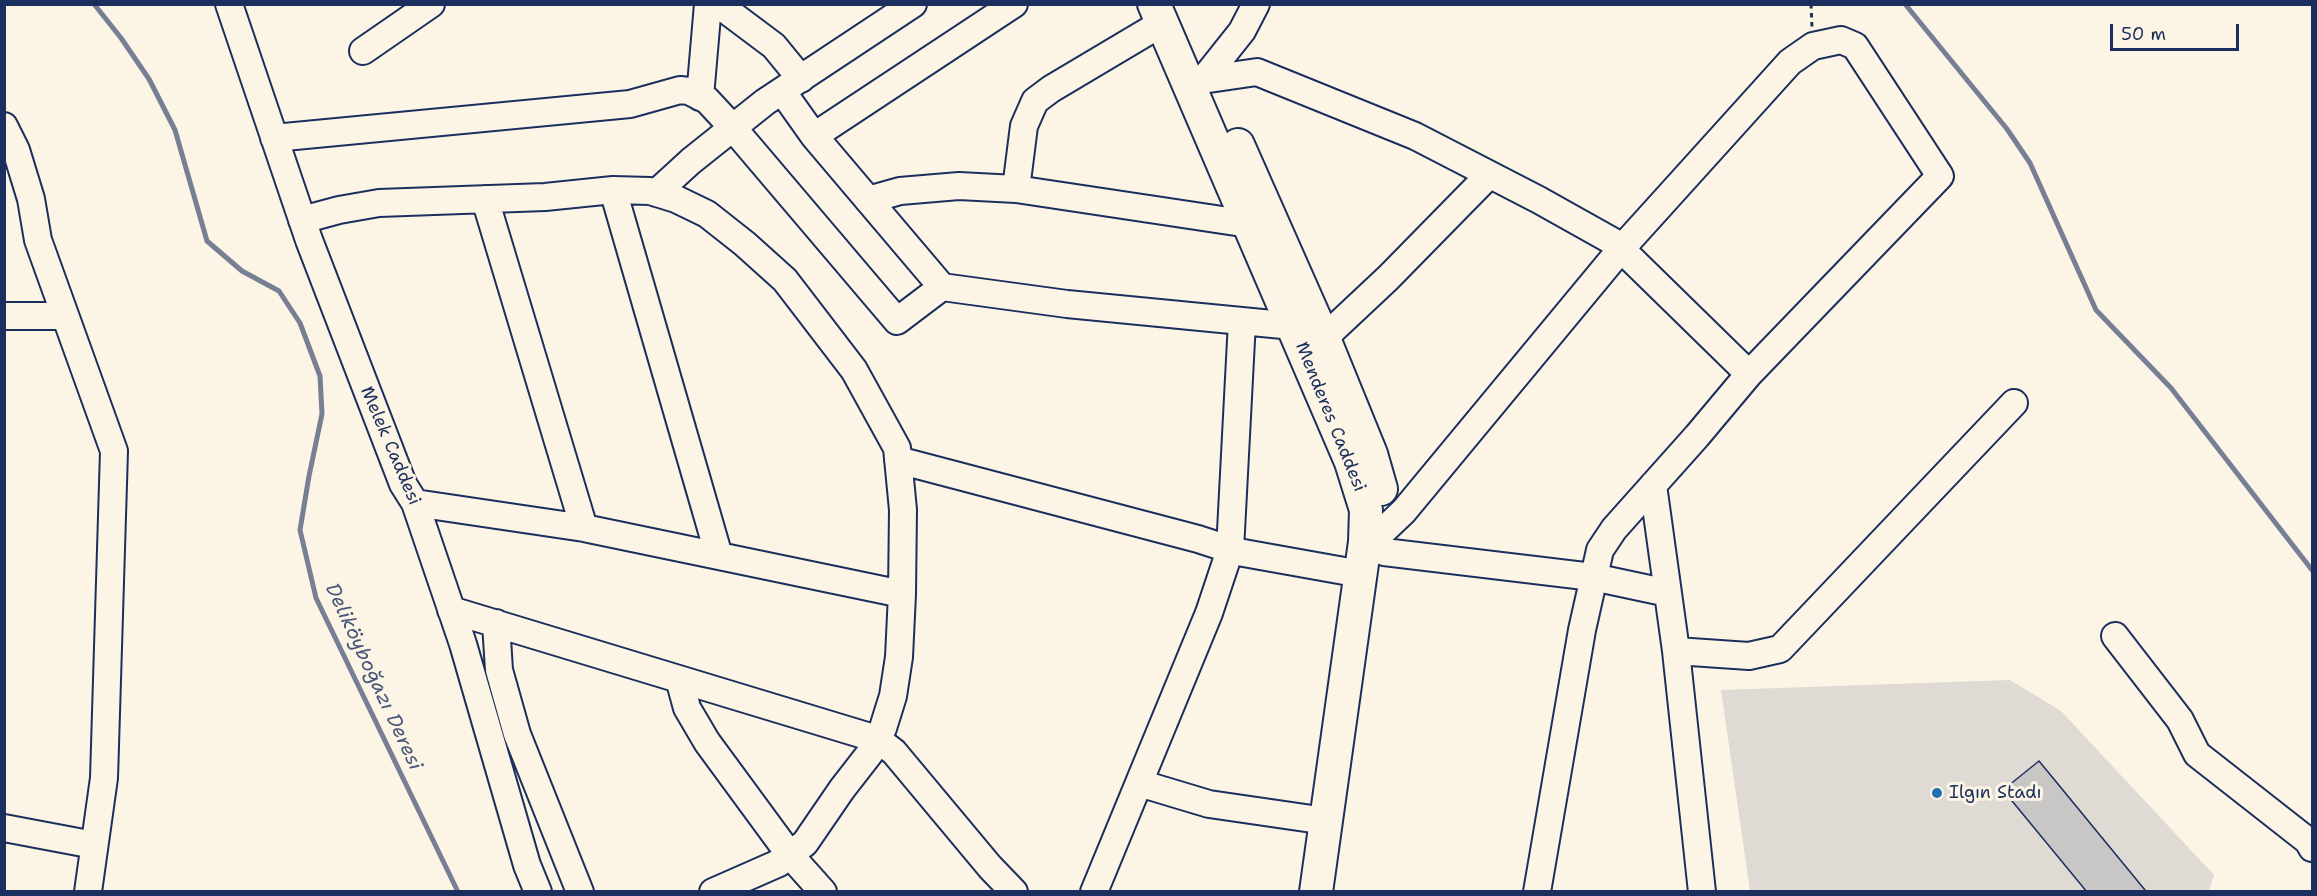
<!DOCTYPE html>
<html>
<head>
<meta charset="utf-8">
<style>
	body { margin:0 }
	#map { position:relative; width:2317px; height:896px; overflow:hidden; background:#fcf5e5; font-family:"Shantell Sans",sans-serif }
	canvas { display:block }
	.frame { position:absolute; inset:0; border:6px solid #1b2f5e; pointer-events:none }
	.scale { position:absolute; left:2110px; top:24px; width:129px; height:27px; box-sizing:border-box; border:3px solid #1b2f5e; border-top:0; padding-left:8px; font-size:18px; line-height:21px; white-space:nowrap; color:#1b2f5e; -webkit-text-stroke:4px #fcf5e5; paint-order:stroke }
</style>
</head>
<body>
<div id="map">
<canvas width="2317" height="896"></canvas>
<div class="frame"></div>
<div class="scale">50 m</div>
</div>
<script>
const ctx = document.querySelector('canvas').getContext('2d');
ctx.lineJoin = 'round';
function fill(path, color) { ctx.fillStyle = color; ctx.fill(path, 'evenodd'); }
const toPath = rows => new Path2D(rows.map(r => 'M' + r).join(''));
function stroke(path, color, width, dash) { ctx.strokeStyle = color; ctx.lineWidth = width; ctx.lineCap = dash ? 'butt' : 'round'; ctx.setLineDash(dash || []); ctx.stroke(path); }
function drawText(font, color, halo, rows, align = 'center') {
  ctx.font = font + ' "Shantell Sans",sans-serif'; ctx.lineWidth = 6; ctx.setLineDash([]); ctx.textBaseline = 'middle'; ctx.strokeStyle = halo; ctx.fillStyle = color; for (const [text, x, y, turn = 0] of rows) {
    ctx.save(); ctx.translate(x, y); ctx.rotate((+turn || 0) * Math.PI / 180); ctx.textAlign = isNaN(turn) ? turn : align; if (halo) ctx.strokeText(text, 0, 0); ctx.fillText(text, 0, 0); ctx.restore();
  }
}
fill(toPath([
	[2010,680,2061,711,2214,875,2209,891,1750,891,1721,690]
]), '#dfdbd4');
fill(toPath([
	[2039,763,2055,779,2147,892,2089,892]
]), '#0003');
stroke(toPath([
	[94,4,121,38,149,79,175,130,207,241,242,271,279,291,300,323,320,376,322,414,309,476,300,530,316,598,458,892],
	[1905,4,2007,129,2030,163,2096,310,2171,388,2312,570]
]), '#767f94', 5);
const building = toPath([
	[2039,761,2145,890,2142,892,2087,892,2003,790,2039,761]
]);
fill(building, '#c8c7c6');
stroke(building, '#1b2f5e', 1.5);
const minor = toPath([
	[229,4,309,240,403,484,415,503,463,644,527,865,538,892],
	[718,4,774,46,801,79],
	[363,51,431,4],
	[1207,75,1242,31,1256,4],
	[1209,79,1257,72,1415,136,1539,200,1614,242,1749,374],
	[782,91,814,136,942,287,1067,304,1293,326],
	[700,97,708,4],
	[4,126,16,150,31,199,38,240,114,451,104,778,88,892],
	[814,136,1014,4],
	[274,138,630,104,680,90,689,91,707,100,733,128,897,321,942,287],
	[1016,189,1249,224],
	[613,190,719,556],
	[656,193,691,161,765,102,913,4],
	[485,199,584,528],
	[868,200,900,191,959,186,1016,189,1024,126,1035,101,1051,89,1162,23],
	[302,220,339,210,379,203,545,197,613,190,650,191,676,199,707,214,745,244,785,280,854,370,897,448,903,510,902,594,899,657,893,696,883,728,870,753,842,789,805,843,779,863,713,892],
	[4,316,65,316],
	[1324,338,1388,278,1489,175],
	[898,460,1198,539,1238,552,1361,574],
	[1653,485,1676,651,1702,892],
	[415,503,584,528,902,594],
	[1384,530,1404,511,1621,249,1790,62,1813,46,1841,40,1855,46,1940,176,1749,374,1697,436,1614,529,1600,550,1582,630,1537,892],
	[1384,552,1593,577,1668,593],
	[451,610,877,739,894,752,990,867,1014,892],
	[496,623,499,670,517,734,580,892],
	[2115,636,2180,720,2197,754,2308,841,2312,848],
	[1676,651,1749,656,1780,649,2014,403],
	[679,679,687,708,707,742,790,855,823,892],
	[1139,783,1209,804,1326,821],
	[4,828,94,845],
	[1094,892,1209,613,1230,550,1242,321]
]);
const major = toPath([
	[1154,4,1351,462,1366,510,1365,542,1316,892],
	[1238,145,1327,346,1371,454,1381,489]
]);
stroke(minor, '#1b2f5e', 30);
stroke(major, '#1b2f5e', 36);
stroke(toPath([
	[1811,4,1812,27]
]), '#1b2f5e', 3, [4.5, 4.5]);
stroke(minor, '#fcf5e5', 26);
stroke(major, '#fcf5e5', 32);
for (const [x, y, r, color] of [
	[1937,793,6,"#1f6fb2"]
]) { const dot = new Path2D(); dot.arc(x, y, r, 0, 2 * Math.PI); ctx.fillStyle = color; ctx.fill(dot); stroke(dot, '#fcf5e5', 2); }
drawText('18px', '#1b2f5e', '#fcf5e5', [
	["Menderes Caddesi",1330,417,68],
	["Melek Caddesi",390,446,67]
]);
drawText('18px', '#1b2f5e', '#fcf5e5', [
	["Ilgın Stadı",1949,793]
], 'left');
drawText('italic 20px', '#485779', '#fcf5e5', [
	["Deliköyboğazı Deresi",373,677,65]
]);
</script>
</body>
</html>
